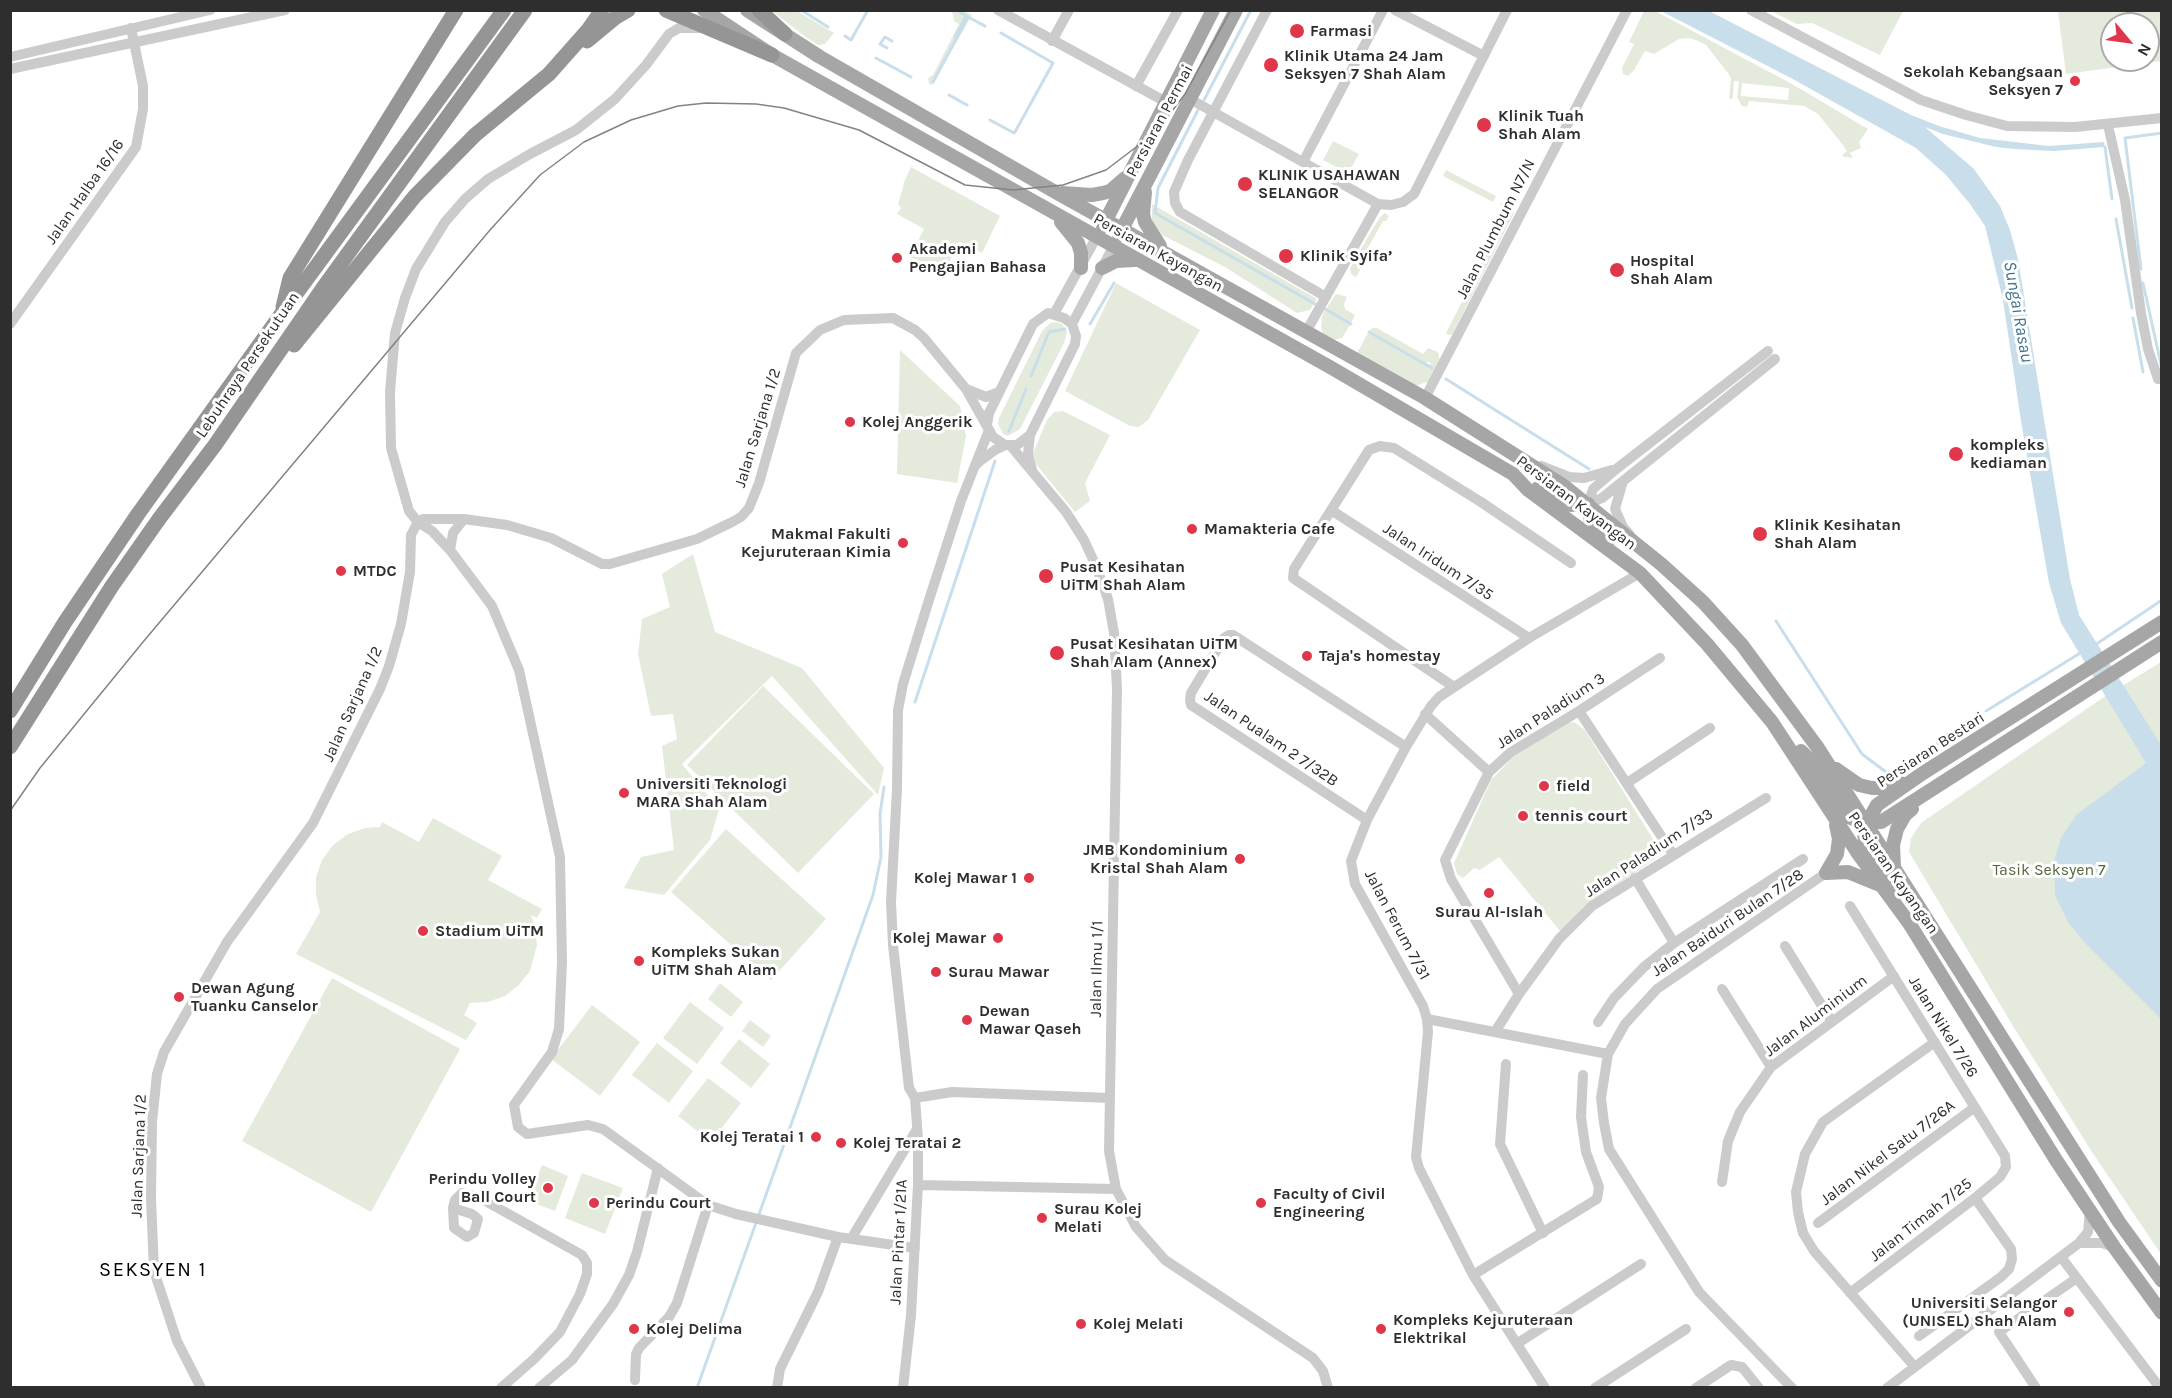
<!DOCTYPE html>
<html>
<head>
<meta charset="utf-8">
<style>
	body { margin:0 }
	#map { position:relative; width:2172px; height:1398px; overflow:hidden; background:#fff; font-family:Karla,sans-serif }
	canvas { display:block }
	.frame { position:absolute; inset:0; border:12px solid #2e2e2e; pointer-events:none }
	.north { position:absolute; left:2100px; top:12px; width:60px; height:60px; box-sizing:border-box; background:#fff; border:2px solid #ababab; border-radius:50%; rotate:119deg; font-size:16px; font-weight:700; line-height:24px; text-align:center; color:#2e2e2e }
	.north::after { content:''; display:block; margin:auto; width:21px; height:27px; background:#df3649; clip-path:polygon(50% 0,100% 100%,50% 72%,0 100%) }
</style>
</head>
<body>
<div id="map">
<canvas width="2172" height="1398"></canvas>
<div class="frame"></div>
<div class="north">N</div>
</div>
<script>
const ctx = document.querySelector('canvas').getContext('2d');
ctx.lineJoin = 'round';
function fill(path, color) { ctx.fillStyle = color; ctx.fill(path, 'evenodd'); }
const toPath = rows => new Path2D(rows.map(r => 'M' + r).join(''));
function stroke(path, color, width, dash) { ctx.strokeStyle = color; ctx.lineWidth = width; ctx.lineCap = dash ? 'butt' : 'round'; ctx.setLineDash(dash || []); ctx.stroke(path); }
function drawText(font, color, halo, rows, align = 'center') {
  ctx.font = font + ' Karla,sans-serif'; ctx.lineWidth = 6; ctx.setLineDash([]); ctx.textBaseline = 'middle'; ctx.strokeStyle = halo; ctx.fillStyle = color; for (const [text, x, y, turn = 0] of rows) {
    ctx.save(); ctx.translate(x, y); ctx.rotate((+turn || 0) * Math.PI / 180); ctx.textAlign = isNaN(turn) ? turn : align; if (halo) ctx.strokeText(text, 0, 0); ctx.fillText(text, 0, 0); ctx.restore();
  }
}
fill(toPath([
	[772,11,797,11,834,33,825,44,818,45,807,38],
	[952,11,964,11,972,15,932,85,929,84,928,78,933,75,959,24,954,21],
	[1644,11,1655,11,1792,84,1868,129,1859,142,1861,148,1850,153,1853,158,1844,157,1842,155,1847,151,1839,140,1818,114,1804,106,1749,101,1747,107,1742,106,1737,97,1739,81,1734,81,1733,97,1732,99,1729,99,1731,78,1728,73,1706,45,1696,40,1689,38,1679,39,1654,54,1645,51,1634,70,1628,76,1623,74,1622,68,1634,44,1629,42],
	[1742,83,1789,88,1788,100,1741,96],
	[1771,11,1903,11,1880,55,1812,23,1797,24],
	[2058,11,2161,11,2161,61,2066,74],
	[2112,24,2148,24,2148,60,2112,60],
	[1333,141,1359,154,1348,173,1323,160],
	[911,167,1000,216,982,253,959,242,943,274,910,257,924,229,897,214,901,208,898,204,905,180],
	[1446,170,1496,196,1493,202,1443,176],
	[1503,201,1512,204,1514,213,1453,333,1451,335,1448,335,1446,333,1507,214,1505,208,1500,205],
	[1152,204,1317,299,1310,310,1297,313,1225,267,1162,235,1152,221],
	[1385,213,1389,216,1386,221,1383,221,1357,267,1360,270,1356,277,1351,274,1350,268,1375,225,1381,216],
	[1116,283,1200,330,1148,420,1139,427,1130,426,1065,391],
	[1338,294,1347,297,1344,304,1345,309,1355,315,1351,323,1326,309,1335,295],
	[1325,310,1350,325,1342,338,1333,340,1323,334,1321,327,1322,316],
	[1057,322,1062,324,1067,332,1064,343,1020,429,1008,436,1003,434,998,424,999,418,1042,331,1050,323],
	[1372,328,1377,328,1423,354,1428,348,1438,352,1440,362,1430,381,1415,386,1357,353,1368,333,1426,365,1431,364,1430,362,1426,363,1369,331],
	[900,350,960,406,966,436,957,483,897,474],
	[1063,411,1110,435,1085,483,1090,501,1075,512,1036,464,1033,453,1047,420,1054,412],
	[693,554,715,632,802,668,884,768,878,795,772,676,682,764,719,809,710,840,664,895,624,888,641,857,674,850,662,746,677,739,673,714,651,716,638,654,642,619,670,607,662,574],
	[2161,662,2161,1254,2092,1152,2013,1026,1909,852,1911,838,1921,823,2101,699],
	[763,686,874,794,798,873,687,765],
	[1574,722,1585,730,1661,852,1658,857,1584,907,1564,930,1560,931,1499,857,1480,870,1474,868,1463,878,1457,874,1454,863,1491,780,1515,755,1568,723],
	[433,818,502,856,488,880,542,909,537,918,531,915,535,927,537,945,530,971,519,985,505,996,488,1002,470,1003,464,1015,477,1023,466,1040,296,954,320,912,316,895,316,877,322,860,333,845,348,834,365,828,380,827,382,822,419,842],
	[726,829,826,919,771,980,671,892],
	[332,978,460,1049,371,1212,242,1141],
	[720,983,743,1002,731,1017,708,999],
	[690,1002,724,1028,697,1064,663,1038],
	[592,1005,640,1042,600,1096,551,1059],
	[750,1020,771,1036,763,1047,742,1031],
	[739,1039,770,1064,751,1088,720,1063],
	[657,1043,693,1071,669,1103,632,1075],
	[708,1078,741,1103,711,1142,678,1116],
	[542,1165,568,1176,555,1211,528,1201],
	[582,1173,623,1188,605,1234,565,1218]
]), '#e4ebdc');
fill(toPath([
	[1661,11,1709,11,1911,115,1939,126,1980,138,2049,146,2104,142,2105,147,2054,151,2014,149,1996,147,1943,134,1925,127,1974,169,2000,206,2010,230,2018,259,2070,579,2079,615,2161,745,2161,1019,2084,942,2068,922,2055,896,2054,861,2061,838,2076,815,2146,763,2061,623,2049,583,2021,421,2003,300,1985,226,1970,204,1946,175,1916,148,1791,78]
]), '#c8deea');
stroke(toPath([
	[801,10,828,27],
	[1001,33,1053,63,1015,132],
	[845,36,851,40,868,10],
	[955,37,966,16,957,10],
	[887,48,880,44,885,37,892,41],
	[876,58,911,77],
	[933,82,968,17,985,26],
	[949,95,967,105],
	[1204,100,1251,10],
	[1198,110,1158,188,1155,213,1315,304],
	[990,120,1014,133],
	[2105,147,2112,199],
	[2116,219,2132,308],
	[2141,269,2125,138,2162,133],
	[2143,283,2162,369],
	[1325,309,1351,324],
	[2133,318,2143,372],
	[1090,324,1114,283],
	[1369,332,1432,368],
	[1031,376,1049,332,1065,329],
	[1446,379,1589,469],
	[1009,431,1026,389],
	[1776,621,1862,754,1890,775,1979,716],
	[2095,645,2162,600],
	[915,702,995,461],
	[1986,711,2082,652],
	[697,1388,873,895,881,857,880,814,884,787]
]), '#c8deea', 3);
stroke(toPath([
	[998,10,1166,102],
	[1267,10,1188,160,1174,192,1175,203,1180,212,1326,297],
	[1395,10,1484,56],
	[1751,10,1921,100,1966,115,2007,126,2075,127,2162,118],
	[701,28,679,28,669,34,646,65,615,99,576,130,530,154,488,179,465,199,445,222,416,269,405,298,395,333,390,392,391,448,409,511,418,522,432,531,450,550,492,606,519,670,560,857,562,962,559,1029,552,1052,514,1105,518,1127,527,1134,588,1125,603,1129,708,1205,736,1214,838,1237,915,1248],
	[1052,41,1069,10],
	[10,57,210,10],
	[10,69,285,10],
	[1136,86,1178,10],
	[1190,99,1378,204,1391,205,1403,202,1414,194,1507,10],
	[2108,125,2125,200,2141,313,2148,349,2158,379,2162,379],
	[1303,162,1383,10],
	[1054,314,1096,238],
	[10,324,136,147,143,109,143,86,131,28],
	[1072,324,1113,247],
	[1306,332,1378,204],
	[966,389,986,397,999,392],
	[1425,398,1627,10],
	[1030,435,1028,454,1032,470],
	[1010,445,1066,512,1084,540,1096,566,1108,599,1114,633,1117,689,1109,1151,1116,1189,1136,1227,1165,1260,1313,1358,1323,1371,1328,1388],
	[975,466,980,461,995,450,1005,445,1017,445,1030,435,1075,344,1076,336,1072,324,1064,318,1048,313,1033,324,989,413,987,425],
	[1541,466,1569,477,1584,478,1612,470],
	[1623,481,1615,509,1623,527,1630,535],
	[1588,504,1593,489,1615,470,1768,351],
	[1588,504,1602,498,1775,359],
	[1331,510,1529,638],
	[450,550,453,533,464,519],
	[1454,687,1293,578,1294,569,1369,450,1380,446,1394,448,1481,502,1571,563],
	[1579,711,1673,854],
	[1425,714,1489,772],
	[1627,783,1710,728],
	[1367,820,1191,705,1190,700,1191,693,1224,638,1229,635,1233,635,1406,747],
	[1635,878,1674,943],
	[1850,906,2005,1156,2006,1167,2000,1177,1975,1198,1850,1293],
	[1785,946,1832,1022],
	[1722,989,1771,1067],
	[1519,994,1451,879,1445,860,1489,772,1511,752,1579,711,1660,658],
	[1427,1019,1608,1054],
	[1598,1022,1614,998,1644,967,1674,943,1803,859],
	[1495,1032,1519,994,1559,939,1592,906,1766,798],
	[1506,1064,1500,1144,1543,1233],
	[915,1098,952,1092,1110,1098],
	[1722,1182,1728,1141,1740,1112,1771,1067,1894,976],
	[918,1185,1116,1189],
	[453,1208,472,1214,478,1219,474,1233,467,1237,454,1228,453,1208,455,1200,462,1193,480,1198,582,1255,587,1263,587,1274,580,1294,560,1332,534,1359,501,1388],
	[1818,1223,1975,1107],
	[851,1239,917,1129],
	[2079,1243,2102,1243,2114,1247],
	[2061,1257,2160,1388],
	[1473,1275,1597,1199,1599,1187,1586,1152,1581,1117,1583,1075],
	[1919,1336,2001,1277,2009,1269,2012,1259,2011,1249,1975,1198],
	[1518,1343,1641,1264],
	[1914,1366,1814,1251,1803,1233,1798,1212,1796,1192,1805,1154,1823,1122,1935,1042],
	[635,1380,636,1354,639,1348,669,1317,677,1303,708,1205],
	[201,1388,177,1341,154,1271,151,1198,152,1122,157,1074,164,1052,227,942,313,823,380,689,389,666,401,624,410,572,411,535,418,522,423,519,464,519,507,525,551,538,602,564,610,564,697,539,732,522,741,517,749,508,759,483,796,353,820,330,844,320,893,318,915,330,924,338,966,389,993,437,1005,445],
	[539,1388,572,1360,613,1304,629,1275,637,1252,658,1168],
	[777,1388,780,1369,818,1292,838,1237],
	[903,1388,911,1315,918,1185,918,1139,915,1098,909,1088,893,945,891,902,897,789,898,710,903,684,928,603,961,501,989,430],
	[1545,1388,1473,1275,1419,1168,1416,1157,1428,1032,1427,1019,1423,1006,1355,884,1351,861,1367,820,1406,747,1431,706,1439,697,1529,638,1640,573],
	[1595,1388,1686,1329],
	[1696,1388,1731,1365,1742,1367,1759,1388],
	[1792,1388,1699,1292,1609,1149,1604,1123,1601,1098,1608,1054,1625,1024,1657,989,1826,873],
	[1887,1388,2079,1243,2088,1232,2090,1211],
	[2036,1388,1999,1332,2077,1278]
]), '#cbcbcb', 10);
stroke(toPath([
	[704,10,772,55,1330,367,1513,474,1528,490,1640,573,1707,644,1772,722,1857,852,1909,923,2056,1160,2114,1247,2162,1313],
	[747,10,820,57,1057,193,1425,398,1564,486,1661,564,1703,602,1742,645,1818,748,2119,1222,2162,1281],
	[1145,192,1143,214,1145,222,1160,246],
	[1062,193,1092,195,1103,193,1110,191,1125,178],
	[1061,222,1078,243,1081,253,1081,268],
	[1103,226,1213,10],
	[1119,235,1236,10],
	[1102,268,1116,261,1135,260],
	[1538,488,1571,505,1588,504],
	[1588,504,1591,523,1607,543],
	[1801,751,1809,759,1849,817,1857,821,1881,822,2162,642],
	[1836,769,1859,785,1872,788,1883,788,1901,783],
	[1894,867,1893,845,1897,829,1905,815,1912,809],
	[1826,873,1837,854,1839,839,1836,825],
	[1826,873,1848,872,1880,885],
	[1896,894,1865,843,1864,831,1867,823,1877,805,1923,773,2162,622]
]), '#a6a6a6', 14);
stroke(toPath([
	[666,10,772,55],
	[759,10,785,34],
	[587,41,616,17,628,10],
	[283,307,290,278,456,10],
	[294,345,415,196,475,135,549,74,588,30,602,10],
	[10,711,65,622,138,514,282,313,504,10],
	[10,747,112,586,159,519,215,445,323,288,525,10]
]), '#959595', 15);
stroke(toPath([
	[10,811,40,768,143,642,490,230,540,175,584,142,631,120,678,106,706,103,756,104,784,108,859,130,965,185,1013,190,1063,185,1106,170,1156,132,1185,94,1231,10]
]), '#838383', 1.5);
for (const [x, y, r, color] of [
	[1297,31,8,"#df3649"],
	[1271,65,8,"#df3649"],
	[2075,81,6,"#df3649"],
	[1484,125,8,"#df3649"],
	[1245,184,8,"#df3649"],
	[1286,256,8,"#df3649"],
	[897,258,6,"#df3649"],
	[1617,270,8,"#df3649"],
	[850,422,6,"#df3649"],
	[1956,454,8,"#df3649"],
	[1192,529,6,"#df3649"],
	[1760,534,8,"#df3649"],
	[903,543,6,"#df3649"],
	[341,571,6,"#df3649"],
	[1046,576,8,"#df3649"],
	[1057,653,8,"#df3649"],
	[1307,656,6,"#df3649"],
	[1544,786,6,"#df3649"],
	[624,793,6,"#df3649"],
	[1523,816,6,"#df3649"],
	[1240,859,6,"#df3649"],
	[1029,878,6,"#df3649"],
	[1489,893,6,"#df3649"],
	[423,931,6,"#df3649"],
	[998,938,6,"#df3649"],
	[639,961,6,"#df3649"],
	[936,972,6,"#df3649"],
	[179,997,6,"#df3649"],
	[967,1020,6,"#df3649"],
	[816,1137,6,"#df3649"],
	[841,1143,6,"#df3649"],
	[548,1188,6,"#df3649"],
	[594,1203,6,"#df3649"],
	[1261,1203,6,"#df3649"],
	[1042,1218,6,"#df3649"],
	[2069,1312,6,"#df3649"],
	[1081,1324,6,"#df3649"],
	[634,1329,6,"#df3649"],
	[1381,1329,6,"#df3649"]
]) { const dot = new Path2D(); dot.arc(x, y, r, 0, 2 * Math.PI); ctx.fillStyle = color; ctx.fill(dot); stroke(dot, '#fff', 2); }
drawText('bold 16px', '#2e2e2e', '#fff', [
	["Farmasi",1310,31],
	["Klinik Utama 24 Jam",1284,56],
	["Seksyen 7 Shah Alam",1284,74],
	["Sekolah Kebangsaan",2063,72,"right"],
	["Seksyen 7",2063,90,"right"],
	["Klinik Tuah",1498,116],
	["Shah Alam",1498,134],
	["KLINIK USAHAWAN",1258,175],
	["SELANGOR",1258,193],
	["Akademi",909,249],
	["Pengajian Bahasa",909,267],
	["Klinik Syifa’",1300,256],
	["Hospital",1630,261],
	["Shah Alam",1630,279],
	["Kolej Anggerik",862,422],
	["kompleks",1970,445],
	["kediaman",1970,463],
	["Klinik Kesihatan",1774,525],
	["Shah Alam",1774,543],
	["Mamakteria Cafe",1204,529],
	["Makmal Fakulti",891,534,"right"],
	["Kejuruteraan Kimia",891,552,"right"],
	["Pusat Kesihatan",1060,567],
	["UiTM Shah Alam",1060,585],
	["MTDC",353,571],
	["Pusat Kesihatan UiTM",1070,644],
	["Shah Alam (Annex)",1070,662],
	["Taja's homestay",1319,656],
	["Universiti Teknologi",636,784],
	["MARA Shah Alam",636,802],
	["field",1556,786],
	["tennis court",1535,816],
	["JMB Kondominium",1228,850,"right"],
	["Kristal Shah Alam",1228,868,"right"],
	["Kolej Mawar 1",1017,878,"right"],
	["Surau Al-Islah",1489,912,"center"],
	["Stadium UiTM",435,931],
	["Kolej Mawar",986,938,"right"],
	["Kompleks Sukan",651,952],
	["UiTM Shah Alam",651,970],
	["Surau Mawar",948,972],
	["Dewan Agung",191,988],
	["Tuanku Canselor",191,1006],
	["Dewan",979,1011],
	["Mawar Qaseh",979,1029],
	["Kolej Teratai 1",804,1137,"right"],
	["Kolej Teratai 2",853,1143],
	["Perindu Volley",536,1179,"right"],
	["Ball Court",536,1197,"right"],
	["Faculty of Civil",1273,1194],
	["Engineering",1273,1212],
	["Perindu Court",606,1203],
	["Surau Kolej",1054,1209],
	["Melati",1054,1227],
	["Universiti Selangor",2057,1303,"right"],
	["(UNISEL) Shah Alam",2057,1321,"right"],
	["Kompleks Kejuruteraan",1393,1320],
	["Elektrikal",1393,1338],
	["Kolej Melati",1093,1324],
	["Kolej Delima",646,1329]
], 'left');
drawText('16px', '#2e2e2e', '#fff', [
	["Persiaran Permai",1160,121,-62],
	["Jalan Halba 16/16",85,192,-55],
	["Jalan Plumbum N7/N",1496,229,-63],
	["Persiaran Kayangan",1158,253,29],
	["Lebuhraya Persekutuan",248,365,-56],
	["Jalan Sarjana 1/2",758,428,-73],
	["Persiaran Kayangan",1576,503,37],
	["Jalan Iridum 7/35",1438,562,33],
	["Jalan Sarjana 1/2",353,704,-66],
	["Jalan Paladium 3",1551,711,-33],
	["Jalan Pualam 2 7/32B",1271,739,34],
	["Persiaran Bestari",1931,750,-33],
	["Jalan Paladium 7/33",1649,853,-33],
	["Persiaran Kayangan",1893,873,55],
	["Jalan Baiduri Bulan 7/28",1728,923,-34],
	["Jalan Ferum 7/31",1397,925,62],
	["Jalan Ilmu 1/1",1097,969,-89],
	["Jalan Aluminium",1816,1016,-37],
	["Jalan Nikel 7/26",1943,1027,58],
	["Jalan Nikel Satu 7/26A",1888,1153,-37],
	["Jalan Sarjana 1/2",139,1156,-88],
	["Jalan Timah 7/25",1921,1220,-38],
	["Jalan Pintar 1/21A",899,1242,-87]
]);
drawText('16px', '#53683d', '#fff', [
	["Tasik Seksyen 7",2049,870]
]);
drawText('italic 18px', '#3f728d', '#fff', [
	["Sungai Rasau",2018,312,80]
]);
ctx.letterSpacing = '1.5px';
drawText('20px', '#000', '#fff', [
	["SEKSYEN 1",153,1270]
]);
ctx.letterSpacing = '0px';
</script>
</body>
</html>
